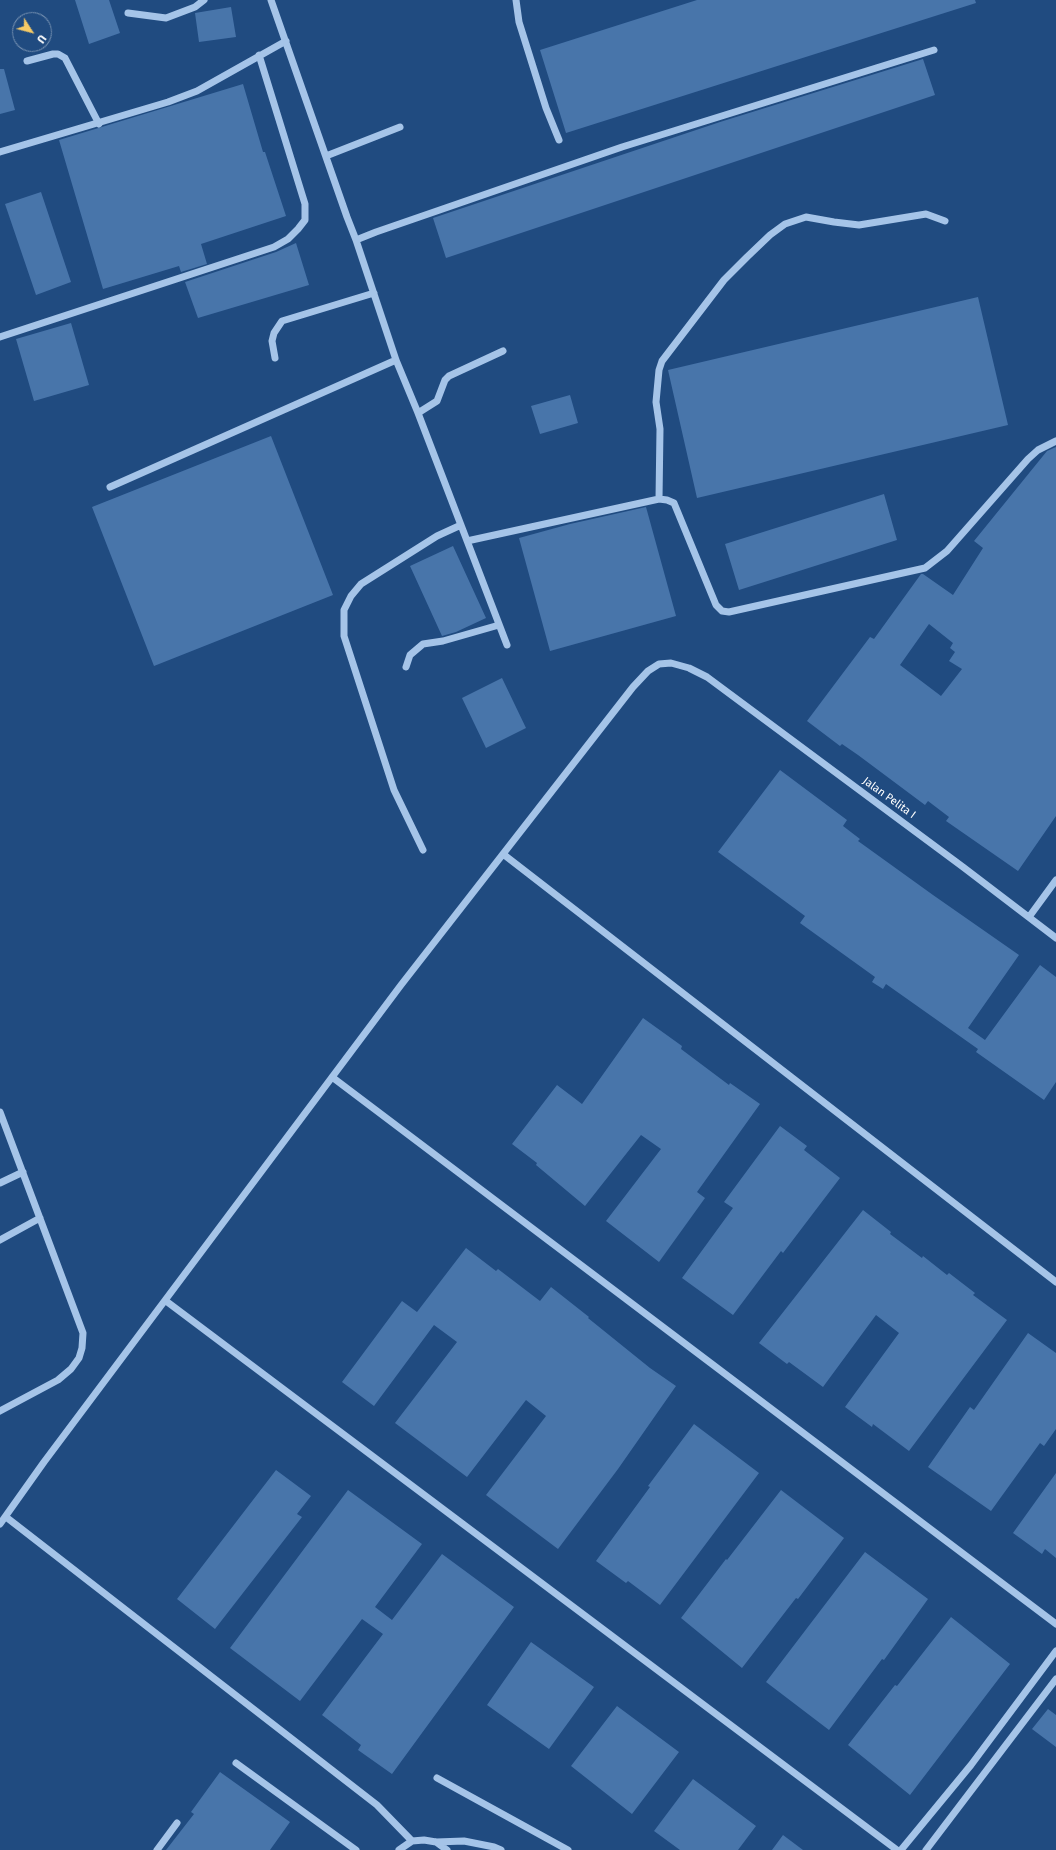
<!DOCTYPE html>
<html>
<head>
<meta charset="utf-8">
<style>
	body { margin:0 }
	#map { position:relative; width:1056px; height:1850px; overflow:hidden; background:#204b80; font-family:"Fira Sans",sans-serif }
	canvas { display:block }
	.north { position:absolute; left:12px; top:12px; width:40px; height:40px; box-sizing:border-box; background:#204b80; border:1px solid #7993b3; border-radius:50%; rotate:126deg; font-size:11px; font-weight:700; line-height:16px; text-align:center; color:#fff }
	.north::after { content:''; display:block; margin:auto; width:14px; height:18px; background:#f6ca65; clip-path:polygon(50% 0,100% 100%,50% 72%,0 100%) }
</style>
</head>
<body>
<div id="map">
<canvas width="1056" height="1850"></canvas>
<div class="north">U</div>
</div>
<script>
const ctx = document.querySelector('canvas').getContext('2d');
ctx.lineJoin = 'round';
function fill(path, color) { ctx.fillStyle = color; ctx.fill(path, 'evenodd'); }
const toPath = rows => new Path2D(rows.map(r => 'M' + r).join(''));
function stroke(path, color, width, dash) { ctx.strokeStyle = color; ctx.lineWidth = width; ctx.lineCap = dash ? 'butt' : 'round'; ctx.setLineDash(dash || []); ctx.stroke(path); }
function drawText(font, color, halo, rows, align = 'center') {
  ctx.font = font + ' "Fira Sans",sans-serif'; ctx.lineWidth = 3.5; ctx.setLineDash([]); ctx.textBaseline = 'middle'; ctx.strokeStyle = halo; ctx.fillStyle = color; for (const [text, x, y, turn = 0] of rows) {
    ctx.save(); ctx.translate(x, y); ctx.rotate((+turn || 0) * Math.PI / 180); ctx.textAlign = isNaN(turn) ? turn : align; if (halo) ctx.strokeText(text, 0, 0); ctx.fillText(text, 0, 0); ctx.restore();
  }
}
fill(toPath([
	[75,0,109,0,120,33,89,44],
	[697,0,975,0,976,3,566,133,540,50],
	[231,7,236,37,199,42,195,13],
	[923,59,935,95,446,258,433,218,720,122],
	[0,69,4,69,15,110,0,114],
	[243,84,263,152,265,152,286,216,201,244,207,264,181,272,179,266,103,289,59,140],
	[41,192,71,282,36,295,5,204],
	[296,243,309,285,198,318,185,282,276,252],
	[978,297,1008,425,697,498,668,370],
	[71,323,89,385,34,401,16,339],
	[570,395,578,423,540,434,531,406],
	[271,436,333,595,154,666,92,507],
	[1056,447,1056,816,1018,871,946,821,949,817,928,801,925,805,858,755,842,744,840,746,807,721,870,637,874,639,921,574,923,574,953,595,983,548,974,541,1047,451],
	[929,624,953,643,950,648,955,652,949,661,962,669,941,696,900,665],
	[884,494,897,540,739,590,725,544],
	[646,507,676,616,550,651,519,538,570,524],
	[453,546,486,618,456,632,442,636,410,566],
	[502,678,526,728,486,748,462,698],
	[780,770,847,820,843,826,860,839,858,841,933,895,1019,955,968,1028,985,1040,1040,965,1056,977,1056,1082,1044,1100,976,1052,978,1049,886,984,883,989,872,982,875,977,800,923,805,916,718,852],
	[643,1018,682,1046,681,1049,729,1085,730,1083,760,1104,697,1192,705,1198,659,1262,606,1221,661,1149,641,1135,585,1206,536,1165,537,1163,512,1144,557,1085,582,1104],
	[780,1126,807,1146,804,1150,840,1178,783,1253,781,1251,733,1315,682,1278,733,1208,724,1202],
	[863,1210,891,1232,890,1234,922,1258,923,1256,947,1275,949,1273,975,1293,973,1295,1007,1320,909,1451,873,1424,872,1427,845,1407,899,1333,876,1315,823,1387,789,1362,787,1364,759,1343],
	[466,1248,496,1271,498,1269,540,1301,551,1287,589,1317,588,1318,650,1368,676,1386,618,1469,558,1549,486,1495,546,1416,526,1400,467,1477,395,1423,457,1342,434,1325,374,1406,342,1382,402,1301,417,1312],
	[1028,1333,1056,1353,1056,1429,1044,1446,1040,1443,991,1511,928,1467,970,1407,974,1410],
	[694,1424,759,1473,660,1605,628,1581,626,1583,596,1561,650,1487,648,1486],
	[276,1470,311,1496,297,1514,302,1517,215,1629,177,1599],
	[1056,1473,1056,1558,1045,1549,1042,1554,1013,1533],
	[348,1490,422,1544,375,1607,392,1620,442,1554,514,1607,392,1774,358,1750,361,1745,322,1715,383,1634,362,1619,300,1701,230,1648],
	[781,1490,844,1538,798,1599,796,1598,742,1668,681,1618,726,1559,727,1560],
	[865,1552,928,1599,884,1660,882,1659,829,1730,766,1682],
	[951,1617,1010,1664,910,1795,848,1745,895,1685,897,1686],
	[531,1642,594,1687,549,1749,487,1705],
	[617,1706,679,1752,632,1814,571,1766],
	[1048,1709,1056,1715,1056,1747,1032,1729],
	[220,1772,290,1822,270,1850,166,1850,194,1814,191,1812],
	[693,1779,756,1826,738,1850,680,1850,654,1831],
	[783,1835,803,1850,772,1850]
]), '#4875aa');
stroke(toPath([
	[271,0,347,217,356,240,396,360,418,413,507,645],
	[516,0,519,22,546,108,559,140],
	[128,13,166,18,195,7,204,0],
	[27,61,53,54,58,54,65,58,99,124],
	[0,152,168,102,197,91,286,41],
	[326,156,400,127],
	[356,240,376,232,622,147,934,50],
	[0,337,274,247,288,239,298,229,305,220,305,204,259,55],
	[275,358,272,341,274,333,282,321,374,293],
	[418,413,437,401,445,380,449,376,503,351],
	[110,487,396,360],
	[659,499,660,429,656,402,659,370,662,361,724,280,747,257,770,235,785,224,806,217,834,222,859,225,926,214,945,221],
	[467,541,659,499,667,500,674,503,716,605,722,611,729,612,925,568,947,551,1028,459,1038,450,1056,441],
	[406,667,410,655,423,644,443,641,499,625],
	[423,850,394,790,344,636,344,610,351,596,361,584,437,536,461,525],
	[503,854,1056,1282],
	[1029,917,1056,880],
	[332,1077,1056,1624],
	[0,1112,83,1333,82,1348,79,1358,71,1369,58,1380,0,1411],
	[0,1183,23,1172],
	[0,1240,40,1218],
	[166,1301,897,1850],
	[6,1517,377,1805,412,1841],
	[0,1524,44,1462,401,985,633,687,648,671,659,664,671,663,689,668,707,677,963,867,1056,938],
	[236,1763,356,1850],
	[437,1778,568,1850],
	[436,1842,447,1850],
	[157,1850,177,1823],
	[399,1850,412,1841,424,1840,436,1842,464,1841,494,1847,501,1850],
	[901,1850,971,1765,1056,1651],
	[926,1850,1056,1679]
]), '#a5c4e8', 7);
drawText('11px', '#fff', '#204b80', [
	["Jalan Pelita I",889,798,36]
]);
</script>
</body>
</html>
